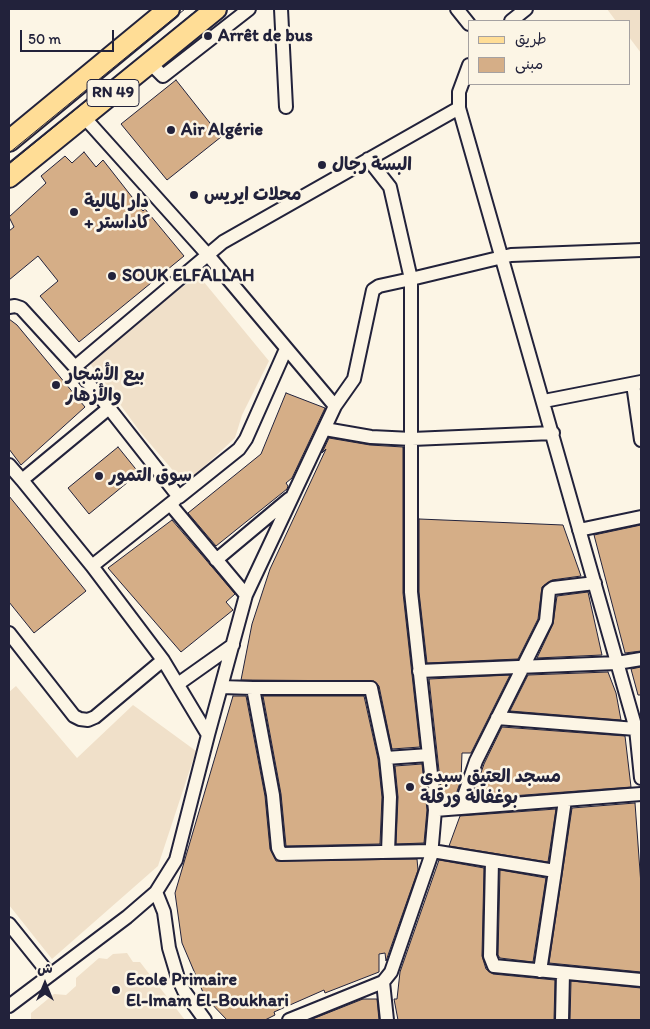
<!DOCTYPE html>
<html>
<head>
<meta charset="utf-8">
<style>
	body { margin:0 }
	#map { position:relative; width:650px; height:1029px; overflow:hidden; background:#fcf5e5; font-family:Itim,"Playpen Sans Arabic",sans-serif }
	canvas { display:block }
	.frame { position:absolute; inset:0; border:10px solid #22223b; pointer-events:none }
	.legend { position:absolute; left:468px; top:20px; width:162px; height:65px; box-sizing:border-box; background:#fcf5e5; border:1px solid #a5a1a1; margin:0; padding:6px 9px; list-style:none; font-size:15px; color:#22223b }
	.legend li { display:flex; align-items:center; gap:10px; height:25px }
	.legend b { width:25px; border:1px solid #a5a1a1 }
	.north { position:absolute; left:20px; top:959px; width:50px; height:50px; -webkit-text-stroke:4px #fcf5e5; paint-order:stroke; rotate:0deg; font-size:14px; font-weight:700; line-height:20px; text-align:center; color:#22223b }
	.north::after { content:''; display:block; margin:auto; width:18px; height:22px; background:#22223b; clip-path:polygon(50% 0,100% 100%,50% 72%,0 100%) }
	.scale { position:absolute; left:20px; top:30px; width:94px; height:22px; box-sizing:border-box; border:2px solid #22223b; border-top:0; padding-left:6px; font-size:15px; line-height:18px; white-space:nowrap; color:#22223b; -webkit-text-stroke:4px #fcf5e5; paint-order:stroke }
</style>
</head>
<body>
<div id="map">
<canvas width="650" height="1029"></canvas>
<div class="frame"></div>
<ul class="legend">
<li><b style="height:6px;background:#ffdd96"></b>طريق</li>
<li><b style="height:14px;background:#d5ae87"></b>مبنى</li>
</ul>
<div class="north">ش</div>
<div class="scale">50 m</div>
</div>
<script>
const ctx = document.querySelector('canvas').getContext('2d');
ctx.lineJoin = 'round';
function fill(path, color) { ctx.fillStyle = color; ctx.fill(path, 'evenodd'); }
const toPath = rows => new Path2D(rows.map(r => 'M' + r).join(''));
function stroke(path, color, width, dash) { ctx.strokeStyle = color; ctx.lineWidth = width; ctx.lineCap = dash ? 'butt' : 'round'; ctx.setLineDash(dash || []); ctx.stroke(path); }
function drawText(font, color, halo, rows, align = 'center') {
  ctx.font = font + ' Itim,"Playpen Sans Arabic",sans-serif'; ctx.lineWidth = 5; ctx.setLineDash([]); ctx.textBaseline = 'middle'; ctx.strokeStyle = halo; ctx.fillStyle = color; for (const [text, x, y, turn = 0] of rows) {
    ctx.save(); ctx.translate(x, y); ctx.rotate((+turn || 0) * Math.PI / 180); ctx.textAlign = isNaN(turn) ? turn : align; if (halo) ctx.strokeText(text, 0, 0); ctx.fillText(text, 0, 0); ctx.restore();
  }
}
fill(toPath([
	[607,9,641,9,641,53,629,37,629,21,616,21],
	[199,276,269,361,242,415,235,438,194,476,184,479,176,474,141,433,89,362,159,302],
	[16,686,77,758,133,705,196,751,158,866,52,959,9,905,9,692],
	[127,953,133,962,140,962,185,1020,31,1020,31,1013,54,994,66,995,76,986,76,978,99,958,107,959,113,954]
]), '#f0e0c9');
const building = toPath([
	[176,80,221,137,167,180,121,124,176,80],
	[84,152,96,167,103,160,143,211,145,209,184,256,79,342,40,296,58,281,38,256,9,280,9,231,14,227,9,217,46,183,41,176,65,156,72,163,84,152],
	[9,319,17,325,85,407,21,465,9,449,9,319],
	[286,393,325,408,292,478,286,483,288,486,287,489,216,546,188,513,261,454,286,393],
	[329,438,370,445,403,447,403,593,420,747,392,749,379,686,374,681,241,680,252,624,270,569,326,449,322,453,329,438],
	[118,447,139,473,89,514,68,488,118,447],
	[9,496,86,591,34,633,9,602,9,496],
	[419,519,563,525,581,576,552,580,542,587,538,619,518,659,427,663,419,592,419,519],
	[172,520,235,594,226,602,233,610,181,652,108,568,172,520],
	[641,525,641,651,625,653,594,535,641,525],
	[588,592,602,655,537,658,553,624,557,596,588,592],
	[641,667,641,695,638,695,631,669,641,667],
	[608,672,616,693,621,720,510,711,528,675,608,672],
	[510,675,471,753,462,753,461,780,454,800,442,798,429,679,510,675],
	[233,696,246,696,265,796,270,849,276,861,417,859,418,870,386,961,385,953,379,954,379,972,325,993,324,990,274,1012,275,1015,265,1020,227,1020,205,997,182,943,175,893,233,696],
	[263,696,364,696,378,759,382,797,380,844,286,846,281,794,263,696],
	[502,727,625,736,631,787,472,799,484,764,502,727],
	[422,764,427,810,424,843,396,844,398,797,395,766,422,764],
	[635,803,641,885,641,972,549,963,572,808,635,803],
	[556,809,548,862,449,846,460,816,556,809],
	[439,860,484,868,482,956,486,969,493,974,555,980,554,1020,398,1020,394,999,397,999,400,972,439,860],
	[500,870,546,878,533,962,500,958,498,955,500,870],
	[571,981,641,988,641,1020,570,1020,571,981],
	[363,999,377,999,379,1020,310,1020,363,999]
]);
fill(building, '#d5ae87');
stroke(building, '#22223b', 1);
const minor = toPath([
	[281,9,286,107],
	[457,9,469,24],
	[511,21,526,9],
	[150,63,163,76,249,9],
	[469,65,459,92,459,108,636,729,641,778],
	[84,117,207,254,335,406,246,595,208,735],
	[9,307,15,306,21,308,75,367],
	[633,384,641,440],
	[544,401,641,382],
	[335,406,354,379,373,290,379,286,411,279,390,187,368,159],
	[109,408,179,497,239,449,246,439,286,349],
	[325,429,371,437,412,439,553,433],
	[9,465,22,480],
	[170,504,246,595],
	[579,530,641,517],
	[216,560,289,499],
	[92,566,175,500],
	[9,633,74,716,80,719,88,720,95,717,163,660],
	[419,671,617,663,641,659],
	[178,684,233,645],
	[221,687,253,688,273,795,278,848,281,854,432,851,555,871,565,800],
	[253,688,371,688,386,758],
	[497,718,636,729],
	[460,808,476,761,546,621,549,591,553,588,595,583],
	[435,810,411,592,411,279,511,255,641,250],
	[388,852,390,797,386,758,429,755],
	[492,861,490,956,494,966,641,980],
	[156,892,164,912,169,948,178,978,184,991,205,1020],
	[9,924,50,975],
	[540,971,555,871],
	[383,982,387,1020],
	[9,1006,127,917,156,892,176,860,208,735,163,660,92,566,22,480,109,408,75,367,223,242,459,108],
	[289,1020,383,982,391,972,431,856,435,810,641,794],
	[562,1020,563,973]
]);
const primary = toPath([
	[9,141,169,9],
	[9,177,216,9]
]);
stroke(minor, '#22223b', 16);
stroke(primary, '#22223b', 24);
stroke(minor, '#fcf5e5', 12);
stroke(primary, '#ffdd96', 20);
stroke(toPath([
	[9,153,185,9],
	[9,164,198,9]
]), '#22223b', 1);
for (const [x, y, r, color] of [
	[208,36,5,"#22223b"],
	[171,130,5,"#22223b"],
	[322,165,5,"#22223b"],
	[194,195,5,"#22223b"],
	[74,212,5,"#22223b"],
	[112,276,5,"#22223b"],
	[56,385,5,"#22223b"],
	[99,476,5,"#22223b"],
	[410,787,5,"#22223b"],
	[116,990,5,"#22223b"]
]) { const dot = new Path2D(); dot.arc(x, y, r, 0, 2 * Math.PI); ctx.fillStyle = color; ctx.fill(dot); stroke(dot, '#fcf5e5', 2); }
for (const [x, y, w] of [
	[113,93,52]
]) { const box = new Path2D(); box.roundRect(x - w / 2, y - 13.5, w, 27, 4); ctx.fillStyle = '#fcf5e5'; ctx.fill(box); stroke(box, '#22223b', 1); }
drawText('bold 16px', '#22223b', null, [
	["RN 49",113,93]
]);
drawText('bold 18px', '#22223b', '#fcf5e5', [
	["Arrêt de bus",218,36],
	["Air Algérie",181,130],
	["البسة رجال",332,165],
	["محلات ايريس",204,195],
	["دار المالية",84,202],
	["+ كاداستر",84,223],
	["SOUK ELFALLAH",122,276],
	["بيع الأشجار",66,375],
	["والأزهار",66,396],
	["سوق التمور",109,476],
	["مسجد العتيق سبدي",420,777],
	["بوغفالة ورقلة",420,798],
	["Ecole Primaire",126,980],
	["El-Imam El-Boukhari",126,1001]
], 'left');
</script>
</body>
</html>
